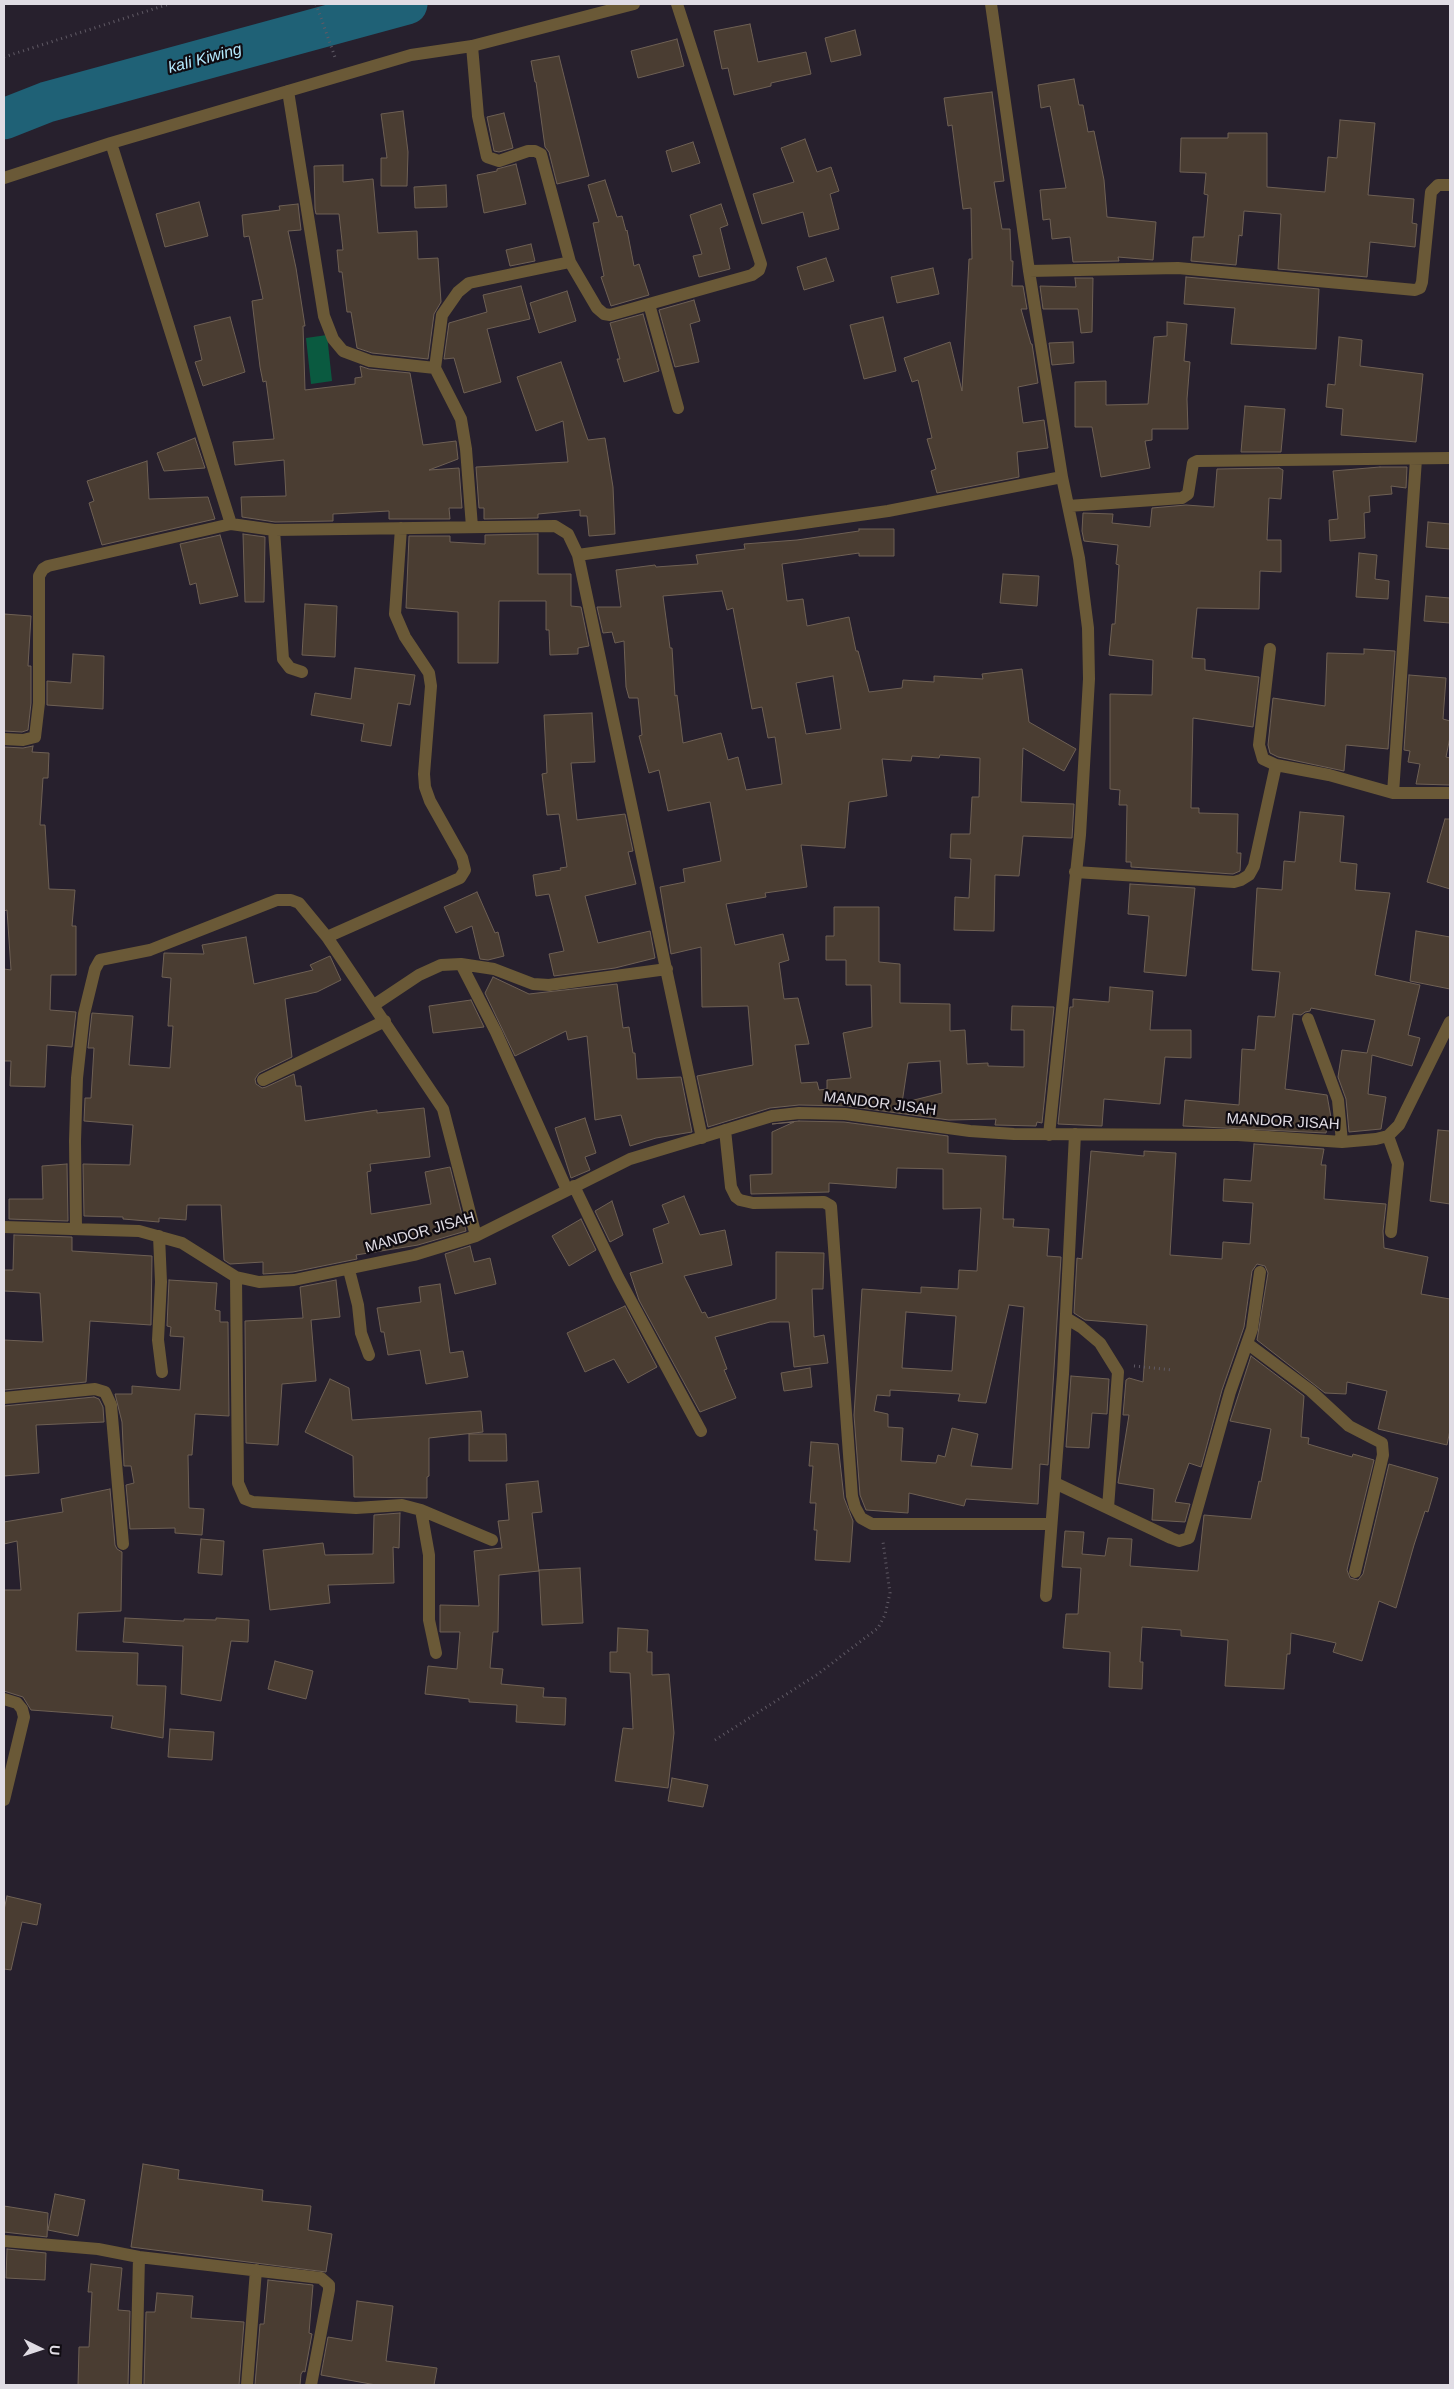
<!DOCTYPE html>
<html>
<head>
<meta charset="utf-8">
<style>
	body { margin:0 }
	#map { position:relative; width:1454px; height:2389px; overflow:hidden; background:#27202d; font-family:Arial,sans-serif }
	canvas { display:block }
	.frame { position:absolute; inset:0; border:5px solid #e0dce4; pointer-events:none }
	.north { position:absolute; left:15px; top:2324px; width:50px; height:50px; -webkit-text-stroke:4px #0f0b11; paint-order:stroke; rotate:94deg; font-size:14px; font-weight:700; line-height:20px; text-align:center; color:#e0dce4 }
	.north::after { content:''; display:block; margin:auto; width:18px; height:22px; background:#e0dce4; clip-path:polygon(50% 0,100% 100%,50% 72%,0 100%) }
</style>
</head>
<body>
<div id="map">
<canvas width="1454" height="2389"></canvas>
<div class="frame"></div>
<div class="north">U</div>
</div>
<script>
const ctx = document.querySelector('canvas').getContext('2d');
ctx.lineJoin = 'round';
function fill(path, color) { ctx.fillStyle = color; ctx.fill(path, 'evenodd'); }
const toPath = rows => new Path2D(rows.map(r => 'M' + r).join(''));
function stroke(path, color, width, dash) { ctx.strokeStyle = color; ctx.lineWidth = width; ctx.lineCap = dash ? 'butt' : 'round'; ctx.setLineDash(dash || []); ctx.stroke(path); }
function drawText(font, color, halo, rows, align = 'center') {
  ctx.font = font + ' Arial,sans-serif'; ctx.lineWidth = 4.5; ctx.setLineDash([]); ctx.textBaseline = 'middle'; ctx.strokeStyle = halo; ctx.fillStyle = color; for (const [text, x, y, turn = 0] of rows) {
    ctx.save(); ctx.translate(x, y); ctx.rotate((+turn || 0) * Math.PI / 180); ctx.textAlign = isNaN(turn) ? turn : align; if (halo) ctx.strokeText(text, 0, 0); ctx.fillText(text, 0, 0); ctx.restore();
  }
}
fill(toPath([
	[327,335,332,381,311,384,306,338]
]), '#0a5a40');
stroke(toPath([
	[4,119,47,102,407,4]
]), '#1f6176', 41);
const building = toPath([
	[750,24,758,62,806,52,811,74,771,83,771,86,734,95,728,68,722,69,714,31,750,24],
	[855,30,861,55,831,62,825,38,855,30],
	[677,39,684,66,638,78,631,51,677,39],
	[559,56,589,176,557,184,549,152,545,147,536,82,535,82,531,61,559,56],
	[1074,79,1079,105,1083,105,1088,132,1094,131,1104,180,1107,217,1156,222,1153,260,1118,257,1119,261,1073,262,1070,237,1052,239,1050,219,1043,220,1040,190,1066,188,1050,106,1041,108,1038,85,1074,79],
	[992,92,1004,181,994,182,1002,229,1010,229,1011,261,1013,261,1012,286,1023,286,1027,309,1021,309,1031,344,1032,344,1038,383,1018,387,1023,423,1044,420,1048,448,1017,452,1019,477,937,493,931,471,936,469,927,439,932,438,918,380,912,382,904,358,950,342,962,391,969,259,972,259,971,208,963,209,952,125,948,126,944,98,992,92],
	[403,111,408,152,407,186,381,186,381,158,387,158,381,114,403,111],
	[504,113,513,148,499,152,494,151,487,117,504,113],
	[1340,120,1375,123,1368,195,1414,199,1412,223,1417,224,1415,247,1370,242,1367,277,1278,269,1281,214,1244,211,1242,236,1239,235,1236,265,1191,261,1193,237,1204,237,1208,195,1204,194,1206,173,1180,172,1181,138,1228,138,1228,133,1267,133,1267,187,1325,192,1328,157,1337,158,1340,120],
	[805,139,817,172,831,167,839,191,830,194,839,229,809,237,803,212,762,224,753,194,794,182,781,148,805,139],
	[693,142,700,163,672,172,666,151,693,142],
	[516,164,526,204,484,213,477,175,497,171,497,169,516,164],
	[343,165,343,182,373,179,378,233,417,231,418,259,438,258,441,302,434,314,428,359,372,353,357,348,351,312,347,312,342,272,339,272,337,250,343,250,339,214,316,214,315,209,314,166,343,165],
	[605,180,617,217,622,216,626,231,627,230,634,266,639,264,649,295,611,306,601,277,604,276,593,223,599,222,588,185,605,180],
	[446,185,447,207,415,208,414,187,446,185],
	[199,202,208,236,165,247,156,214,199,202],
	[298,204,301,230,288,231,296,268,305,326,303,326,305,390,355,384,355,378,362,377,360,366,369,369,410,373,423,445,456,441,458,459,429,470,459,468,462,508,449,508,450,519,389,519,389,511,333,514,333,521,275,522,242,517,241,497,286,496,284,460,235,465,233,442,274,439,266,381,263,382,260,367,252,301,263,299,249,236,244,237,242,215,280,210,279,206,298,204],
	[721,204,728,225,720,228,730,269,699,277,693,256,702,254,690,215,721,204],
	[531,244,535,261,510,266,506,250,531,244],
	[826,258,834,281,804,290,797,267,826,258],
	[933,268,939,294,897,303,891,277,933,268],
	[1186,277,1319,289,1316,349,1231,344,1235,308,1184,304,1186,277],
	[1075,278,1093,278,1092,332,1081,333,1078,309,1043,309,1040,286,1076,287,1075,278],
	[521,286,530,319,487,329,501,382,464,393,454,358,444,359,449,323,487,312,483,295,521,286],
	[567,291,576,321,539,333,530,303,567,291],
	[694,300,700,321,690,324,699,362,675,367,659,310,694,300],
	[643,314,659,371,624,382,617,359,620,359,610,323,643,314],
	[230,317,245,372,203,386,195,362,202,360,194,326,230,317],
	[883,317,896,371,864,379,850,325,883,317],
	[1167,322,1187,324,1184,361,1190,362,1187,399,1188,429,1152,429,1152,440,1145,441,1150,468,1101,477,1092,427,1075,427,1075,382,1106,381,1106,405,1148,404,1154,337,1167,336,1167,322],
	[1339,337,1362,340,1360,366,1423,374,1416,442,1341,435,1343,409,1326,407,1328,384,1335,385,1339,337],
	[1073,342,1074,363,1052,365,1049,343,1073,342],
	[561,362,588,440,605,438,613,487,615,534,589,536,587,516,580,516,580,510,538,514,538,518,484,519,484,508,479,508,476,467,568,462,563,421,536,431,517,377,561,362],
	[1245,406,1285,409,1281,452,1241,452,1245,406],
	[195,438,205,468,164,471,157,453,195,438],
	[147,461,149,499,208,497,215,519,102,545,89,503,94,501,87,481,147,461],
	[1380,467,1407,467,1406,488,1391,486,1392,494,1369,496,1370,512,1364,513,1365,538,1330,541,1329,520,1338,519,1333,471,1380,467],
	[1279,468,1283,470,1281,499,1269,498,1267,540,1281,540,1281,572,1260,571,1259,609,1197,608,1192,658,1205,659,1205,670,1259,677,1253,727,1193,718,1191,808,1199,808,1199,813,1238,814,1237,853,1241,853,1240,871,1233,874,1131,867,1131,862,1126,862,1127,805,1119,805,1120,790,1110,789,1110,694,1152,695,1153,660,1109,655,1112,624,1115,624,1119,565,1116,564,1118,545,1084,541,1082,531,1083,513,1113,514,1112,523,1150,527,1152,508,1186,505,1214,507,1217,469,1279,468],
	[1428,522,1450,524,1450,549,1426,547,1428,522],
	[859,529,894,529,894,556,859,556,859,553,782,564,787,601,803,599,807,626,849,617,856,651,858,651,869,692,902,688,903,680,934,682,934,676,983,679,982,674,1022,669,1029,722,1076,749,1064,771,1023,748,1021,802,1074,804,1072,838,1023,836,1019,876,995,875,994,931,954,930,955,897,969,898,971,859,950,858,951,834,970,834,972,797,979,797,980,758,940,755,939,758,912,756,911,761,882,759,887,796,849,802,845,848,801,845,807,887,765,893,766,897,726,904,735,945,783,934,789,960,779,963,784,999,798,998,809,1044,795,1045,801,1083,817,1082,819,1090,827,1089,827,1080,851,1078,843,1033,872,1027,871,985,846,985,846,960,826,960,826,936,834,936,834,907,879,907,879,962,900,964,900,1003,950,1004,950,1031,965,1030,967,1064,988,1063,988,1066,1024,1067,1024,1030,1011,1030,1012,1006,1054,1007,1042,1123,1037,1122,1036,1126,995,1125,996,1119,949,1120,846,1106,799,1105,770,1108,708,1127,697,1076,753,1065,748,1006,702,1007,701,947,671,954,660,887,685,882,683,869,721,861,710,802,668,811,659,770,649,773,639,736,642,735,638,698,629,698,626,687,624,641,615,643,612,632,603,633,597,607,621,607,616,570,655,565,656,567,698,564,696,555,745,549,744,544,797,540,859,531,859,529],
	[722,591,727,610,733,608,752,709,762,707,768,738,775,737,782,784,746,790,738,757,728,760,721,733,683,743,677,695,675,696,672,648,670,648,663,596,722,591],
	[833,676,841,729,806,734,796,683,833,676],
	[940,1061,942,1093,902,1103,908,1063,940,1061],
	[243,534,265,537,264,602,245,602,243,534],
	[538,534,538,574,571,574,571,606,581,607,589,646,578,648,578,654,550,655,549,630,546,630,546,601,499,601,498,663,458,663,458,612,406,608,409,536,450,536,450,542,485,544,485,535,538,534],
	[220,535,238,596,200,604,196,583,190,585,180,544,220,535],
	[1359,553,1377,555,1375,579,1389,581,1388,599,1356,597,1359,553],
	[1003,574,1039,576,1037,606,1000,603,1003,574],
	[1426,596,1450,598,1450,623,1424,621,1426,596],
	[305,604,337,606,335,657,302,655,305,604],
	[4,614,31,616,28,666,31,666,31,703,28,730,22,732,4,731,4,614],
	[1364,649,1395,651,1388,749,1346,745,1344,771,1278,757,1270,753,1268,745,1273,698,1325,706,1327,653,1364,654,1364,649],
	[73,654,104,656,103,709,47,705,47,681,71,683,73,654],
	[355,668,415,675,410,705,398,703,391,746,361,741,364,724,311,715,315,693,351,699,355,668],
	[1409,675,1446,678,1443,719,1450,721,1450,737,1446,757,1450,758,1450,785,1416,784,1420,764,1408,762,1410,751,1404,750,1409,675],
	[592,713,595,762,571,763,577,820,625,814,633,851,628,852,636,884,585,896,598,943,650,931,655,958,615,968,554,976,549,954,564,951,549,894,536,896,533,875,561,870,560,868,567,867,559,814,547,815,542,774,547,773,544,715,592,713],
	[33,746,32,752,49,753,48,778,43,778,40,825,45,825,49,889,75,890,72,926,76,926,76,975,51,975,50,1010,76,1012,72,1047,47,1045,45,1087,10,1086,11,1061,4,1061,4,969,11,970,7,910,4,911,4,747,23,748,33,746],
	[1300,812,1344,816,1340,862,1357,864,1355,890,1390,893,1375,975,1420,985,1408,1035,1420,1038,1412,1066,1372,1055,1368,1094,1386,1097,1381,1129,1349,1132,1346,1099,1338,1077,1342,1050,1367,1053,1375,1020,1311,1008,1310,1011,1305,1012,1301,1015,1293,1014,1285,1089,1327,1095,1333,1129,1327,1128,1326,1133,1183,1126,1185,1100,1239,1105,1242,1049,1255,1050,1258,1016,1275,1017,1280,972,1252,970,1257,888,1282,890,1284,861,1295,862,1300,812],
	[1445,819,1450,819,1450,889,1427,882,1445,819],
	[1130,884,1195,888,1186,976,1144,972,1149,916,1128,914,1130,884],
	[477,892,495,933,498,932,504,956,488,960,480,959,472,926,456,933,444,907,477,892],
	[1416,931,1450,937,1450,989,1410,981,1416,931],
	[246,937,254,984,313,970,310,965,330,956,341,980,317,992,285,999,292,1057,259,1073,255,1079,256,1084,262,1088,266,1087,294,1074,296,1086,301,1086,305,1121,377,1110,377,1113,424,1108,430,1157,370,1164,371,1171,367,1172,371,1214,431,1204,425,1172,450,1167,466,1231,418,1245,356,1255,357,1259,293,1272,263,1274,263,1262,230,1264,224,1260,221,1205,187,1205,186,1220,159,1218,159,1222,123,1219,123,1217,84,1216,83,1164,130,1165,133,1125,84,1121,85,1098,91,1098,94,1048,88,1048,92,1013,133,1016,129,1065,170,1068,173,1026,168,1026,171,978,162,977,164,953,204,954,202,945,246,937],
	[493,977,529,994,617,984,623,1028,629,1027,633,1053,635,1053,637,1079,681,1077,692,1132,656,1138,630,1146,621,1115,595,1120,587,1036,568,1040,566,1031,515,1056,485,993,493,977],
	[1110,987,1153,991,1150,1030,1191,1030,1191,1058,1165,1057,1160,1104,1104,1099,1102,1126,1058,1124,1070,1007,1073,1007,1073,999,1109,1002,1110,987],
	[471,1000,484,1027,433,1033,429,1006,471,1000],
	[585,1118,596,1153,585,1157,590,1170,571,1178,555,1128,585,1118],
	[799,1121,844,1122,948,1136,948,1153,1006,1156,1003,1219,1014,1219,1013,1227,1049,1229,1047,1256,1061,1257,1048,1465,1040,1464,1038,1504,966,1499,964,1506,909,1493,908,1513,866,1510,860,1495,854,1415,862,1289,921,1293,921,1287,958,1289,959,1270,977,1271,981,1208,943,1209,943,1169,897,1168,896,1188,829,1183,829,1192,751,1194,750,1175,772,1174,772,1132,794,1122,772,1124,799,1121],
	[1009,1305,1024,1307,1012,1469,971,1466,978,1434,952,1428,945,1457,938,1455,936,1463,901,1461,903,1428,888,1427,888,1414,874,1411,877,1395,890,1396,890,1390,960,1394,958,1401,986,1403,1009,1305],
	[906,1312,956,1316,952,1371,902,1368,906,1312],
	[1438,1130,1450,1131,1450,1204,1430,1201,1438,1130],
	[1254,1144,1324,1149,1321,1165,1326,1165,1324,1199,1386,1204,1383,1231,1384,1248,1428,1257,1421,1294,1450,1299,1450,1430,1447,1445,1378,1429,1387,1391,1347,1382,1346,1394,1325,1393,1257,1340,1268,1273,1265,1266,1257,1264,1252,1271,1244,1327,1222,1390,1201,1467,1189,1463,1175,1502,1190,1504,1185,1522,1152,1520,1154,1489,1118,1483,1129,1415,1123,1415,1126,1380,1129,1378,1143,1382,1147,1325,1085,1320,1074,1313,1077,1258,1082,1259,1091,1151,1144,1156,1144,1151,1176,1153,1170,1255,1222,1259,1223,1242,1250,1244,1253,1203,1223,1201,1224,1179,1251,1181,1254,1144],
	[67,1164,68,1221,9,1219,9,1199,43,1199,42,1166,67,1164],
	[684,1196,700,1235,725,1230,732,1265,684,1276,702,1313,705,1312,708,1318,776,1299,776,1252,824,1253,823,1289,812,1289,814,1337,824,1335,828,1363,794,1367,789,1322,770,1322,715,1337,727,1369,724,1370,736,1398,700,1412,639,1300,630,1273,663,1263,653,1229,669,1223,662,1205,684,1196],
	[612,1201,623,1235,610,1242,595,1211,612,1201],
	[581,1219,596,1250,569,1266,552,1236,581,1219],
	[14,1235,72,1237,72,1251,152,1256,151,1325,90,1321,86,1382,4,1390,4,1340,43,1342,40,1293,4,1291,4,1270,13,1270,14,1235],
	[470,1246,474,1262,490,1258,496,1284,455,1294,445,1254,470,1246],
	[169,1280,217,1283,215,1310,220,1311,220,1322,228,1322,229,1416,195,1414,192,1455,188,1455,189,1508,204,1509,202,1535,175,1533,175,1528,130,1529,126,1485,134,1483,131,1466,124,1466,122,1422,115,1394,132,1394,132,1386,180,1390,184,1337,170,1336,171,1327,167,1326,169,1280],
	[336,1280,340,1317,311,1320,316,1381,282,1384,278,1445,246,1443,245,1321,303,1318,300,1287,336,1280],
	[440,1284,450,1353,463,1351,468,1377,426,1384,420,1350,388,1355,384,1332,381,1332,377,1308,421,1302,419,1287,440,1284],
	[625,1306,657,1367,628,1383,614,1359,585,1372,567,1333,625,1306],
	[1251,1356,1304,1396,1301,1437,1309,1438,1308,1444,1352,1457,1353,1454,1374,1460,1347,1570,1350,1578,1358,1580,1363,1574,1389,1464,1438,1478,1428,1512,1425,1511,1414,1545,1396,1608,1379,1601,1362,1661,1333,1652,1336,1643,1291,1633,1290,1654,1287,1654,1284,1689,1225,1686,1228,1640,1181,1636,1181,1630,1142,1627,1140,1662,1143,1662,1142,1689,1109,1687,1110,1652,1063,1648,1066,1614,1078,1614,1081,1568,1062,1567,1065,1531,1084,1532,1082,1554,1105,1556,1108,1538,1132,1539,1130,1566,1198,1571,1204,1515,1251,1519,1259,1481,1261,1482,1271,1429,1230,1421,1251,1356],
	[810,1368,812,1387,784,1391,781,1373,810,1368],
	[1071,1376,1109,1379,1107,1414,1092,1413,1089,1448,1066,1447,1071,1376],
	[330,1379,349,1388,352,1420,481,1411,483,1432,429,1438,429,1476,427,1477,427,1498,354,1497,353,1456,305,1432,330,1379],
	[94,1397,99,1399,103,1407,104,1422,36,1425,39,1473,4,1476,4,1406,94,1397],
	[469,1434,506,1434,507,1461,469,1461,469,1434],
	[811,1442,838,1444,844,1498,853,1521,850,1562,815,1560,817,1530,814,1530,816,1503,810,1503,813,1466,809,1466,811,1442],
	[538,1481,542,1512,532,1513,539,1571,499,1575,498,1632,493,1632,490,1668,503,1669,501,1684,544,1688,543,1697,566,1698,565,1725,516,1722,517,1705,469,1702,469,1699,425,1694,428,1666,457,1669,460,1632,440,1632,440,1605,479,1606,474,1551,502,1548,498,1521,509,1520,506,1484,538,1481],
	[110,1489,115,1545,117,1549,122,1552,121,1611,78,1613,76,1651,138,1653,137,1685,166,1686,163,1738,111,1728,113,1716,31,1710,23,1697,4,1691,4,1590,21,1590,17,1541,4,1544,4,1522,63,1512,61,1499,110,1489],
	[400,1513,399,1548,393,1547,394,1583,328,1585,330,1603,270,1610,263,1550,323,1543,325,1555,373,1554,374,1515,400,1513],
	[201,1539,224,1541,222,1575,198,1573,201,1539],
	[580,1568,583,1623,542,1625,539,1570,580,1568],
	[125,1618,184,1621,184,1619,216,1620,216,1618,249,1620,248,1642,231,1641,221,1701,181,1694,183,1646,123,1642,125,1618],
	[618,1628,648,1630,647,1652,652,1652,652,1675,669,1674,674,1733,668,1788,615,1781,623,1728,633,1729,630,1673,610,1672,610,1652,617,1652,618,1628],
	[275,1661,313,1671,306,1699,268,1689,275,1661],
	[170,1729,214,1732,212,1760,168,1757,170,1729],
	[672,1778,708,1785,703,1807,668,1801,672,1778],
	[7,1896,41,1904,37,1925,22,1922,11,1970,4,1969,4,1910,7,1896],
	[143,2164,179,2170,178,2179,263,2190,262,2201,311,2206,308,2230,332,2234,326,2272,131,2247,143,2164],
	[55,2194,85,2200,78,2236,48,2230,55,2194],
	[4,2206,48,2213,47,2237,4,2232,4,2206],
	[7,2249,46,2253,45,2280,6,2278,7,2249],
	[91,2264,122,2268,118,2310,130,2311,128,2385,78,2385,79,2347,89,2347,92,2292,88,2292,91,2264],
	[268,2280,313,2285,309,2333,312,2334,305,2372,303,2371,301,2374,300,2385,255,2385,260,2324,264,2324,268,2280],
	[157,2293,193,2296,191,2318,244,2322,239,2385,144,2385,146,2312,155,2312,157,2293],
	[357,2301,393,2306,386,2361,437,2368,434,2385,376,2385,321,2375,328,2337,352,2341,357,2301]
]);
fill(building, '#4a3d32');
stroke(building, '#6e6054', 1);
stroke(toPath([
	[316,4,336,60],
	[4,57,169,4],
	[1134,1366,1173,1370],
	[715,1740,818,1674,878,1628,885,1615,890,1593,883,1542]
]), '#605a65', 3, [1, 4]);
stroke(toPath([
	[991,4,1029,271,1062,477,1079,558,1088,628,1089,679,1080,835,1049,1135],
	[472,46,478,116,487,157,499,161,528,151,535,151,541,154,570,262,469,283,458,292,442,315,435,368,461,419,466,449,472,527],
	[288,91,324,316,333,339,343,351,370,361,435,368],
	[111,143,231,524],
	[4,178,111,143,411,55,472,46,634,4],
	[570,262,597,308,604,314,610,315,752,275,759,270,761,264,677,4],
	[1029,271,1178,268,1415,290,1420,288,1422,282,1431,192,1438,185,1450,185],
	[649,304,678,408],
	[1068,506,1182,498,1188,494,1193,463,1197,461,1450,458],
	[274,530,283,659,290,668,302,672],
	[578,555,888,511,1062,477],
	[1270,649,1259,745,1263,759,1276,765,1329,775,1393,793,1450,793],
	[4,739,23,740,35,737,39,703,39,576,43,569,48,566,231,524,274,530,555,526,568,534,578,555,702,1138],
	[1393,793,1416,459],
	[1075,872,1234,882,1241,880,1249,875,1254,866,1276,765],
	[327,937,460,878,465,870,462,858,430,801,425,787,424,774,431,686,429,673,405,637,395,614,401,528],
	[461,964,496,1032,567,1190],
	[374,1005,419,975,441,965,461,964,494,969,533,984,549,985,667,969],
	[1308,1019,1338,1100,1342,1142],
	[263,1080,385,1021],
	[725,1130,731,1187,736,1197,740,1200,753,1203,824,1202,831,1206,852,1496,855,1507,861,1518,872,1524,1051,1524],
	[1388,1136,1398,1164,1391,1232],
	[574,1186,618,1277,701,1431],
	[4,1227,139,1231,182,1243,236,1277,259,1282,294,1280,414,1255,476,1236,630,1159,772,1116,799,1113,845,1114,970,1131,1014,1134,1238,1135,1342,1142,1376,1139,1388,1136,1399,1125,1450,1022],
	[76,1228,75,1141,77,1078,84,1014,95,969,100,960,150,950,277,900,291,900,299,903,327,937,443,1109,476,1236],
	[159,1236,161,1282,158,1340,162,1372],
	[349,1270,358,1305,361,1333,369,1355],
	[236,1277,238,1483,245,1499,253,1502,356,1508,402,1505,421,1510,492,1540],
	[1066,1318,1081,1327,1100,1343,1118,1372,1108,1508],
	[1248,1344,1311,1391,1349,1426,1382,1443,1383,1455,1355,1572],
	[4,1398,95,1389,105,1392,111,1405,123,1544],
	[1055,1483,1171,1538,1179,1541,1189,1538,1230,1392,1252,1329,1260,1272],
	[421,1510,429,1555,429,1620,436,1653],
	[1046,1596,1063,1374,1075,1134],
	[4,1699,17,1703,22,1709,24,1717,4,1800],
	[4,2241,98,2249,139,2257,321,2278,329,2285,329,2290,311,2385],
	[136,2385,139,2257],
	[247,2385,256,2270]
]), '#6a5937', 12);
drawText('15px', '#e0dce4', '#0f0b11', [
	["MANDOR JISAH",880,1104,7],
	["MANDOR JISAH",1283,1122,3],
	["MANDOR JISAH",420,1233,-16]
]);
drawText('italic 16px', '#b4e9fd', '#0f0b11', [
	["kali Kiwing",205,59,-15]
]);
</script>
</body>
</html>
